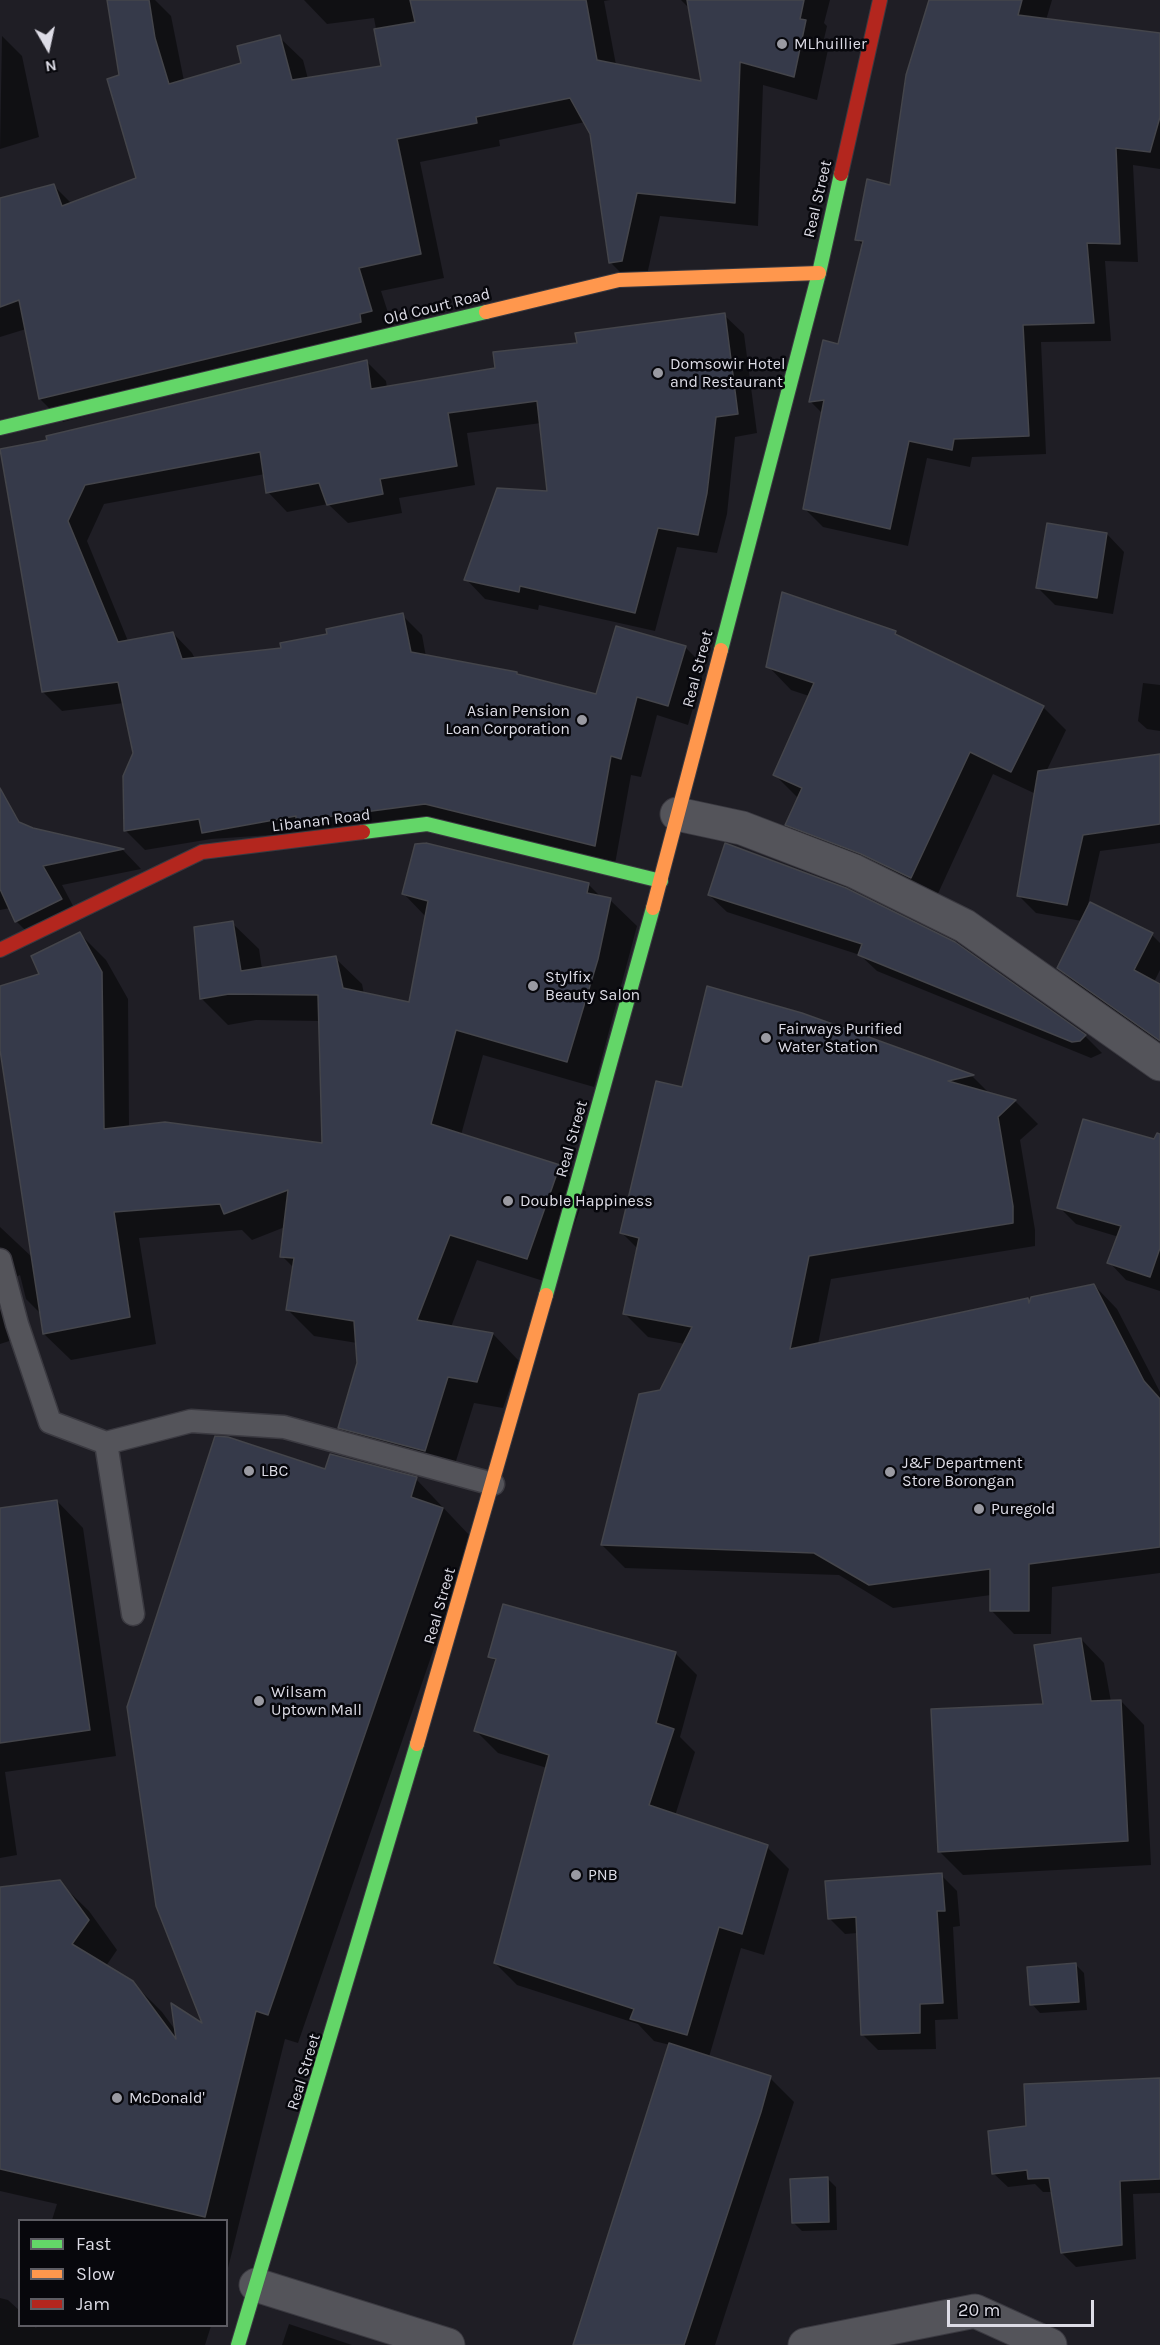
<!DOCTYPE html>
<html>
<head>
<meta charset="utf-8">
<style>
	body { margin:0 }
	#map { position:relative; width:1160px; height:2345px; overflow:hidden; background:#1f1e25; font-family:Karla,sans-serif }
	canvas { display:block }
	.legend { position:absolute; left:18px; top:2219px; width:210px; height:108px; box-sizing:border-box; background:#07070c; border:2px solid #5d5c63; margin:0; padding:8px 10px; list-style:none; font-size:18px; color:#dddce6 }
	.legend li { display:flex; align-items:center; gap:12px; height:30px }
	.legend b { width:30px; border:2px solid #5d5c63 }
	.north { position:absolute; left:18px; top:18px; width:60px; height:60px; -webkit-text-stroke:4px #07070c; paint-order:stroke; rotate:171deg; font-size:16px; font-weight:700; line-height:24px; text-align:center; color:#dddce6 }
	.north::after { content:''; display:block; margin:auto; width:21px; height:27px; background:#dddce6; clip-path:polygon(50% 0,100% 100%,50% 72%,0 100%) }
	.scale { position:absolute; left:947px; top:2300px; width:147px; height:27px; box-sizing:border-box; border:3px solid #dddce6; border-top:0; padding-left:8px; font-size:18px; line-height:21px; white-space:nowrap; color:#dddce6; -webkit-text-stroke:4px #07070c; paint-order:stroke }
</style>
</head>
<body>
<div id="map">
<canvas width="1160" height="2345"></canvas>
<ul class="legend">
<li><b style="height:8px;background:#63d668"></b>Fast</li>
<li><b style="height:8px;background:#ff974d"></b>Slow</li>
<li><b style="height:8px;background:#b3261e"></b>Jam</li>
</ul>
<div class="north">N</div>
<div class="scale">20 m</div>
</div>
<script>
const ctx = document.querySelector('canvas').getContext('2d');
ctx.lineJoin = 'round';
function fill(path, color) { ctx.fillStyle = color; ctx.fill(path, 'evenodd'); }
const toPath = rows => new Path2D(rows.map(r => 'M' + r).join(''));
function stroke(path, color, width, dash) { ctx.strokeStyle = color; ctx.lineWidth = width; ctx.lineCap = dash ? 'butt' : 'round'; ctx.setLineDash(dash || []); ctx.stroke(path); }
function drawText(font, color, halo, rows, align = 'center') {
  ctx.font = font + ' Karla,sans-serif'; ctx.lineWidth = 5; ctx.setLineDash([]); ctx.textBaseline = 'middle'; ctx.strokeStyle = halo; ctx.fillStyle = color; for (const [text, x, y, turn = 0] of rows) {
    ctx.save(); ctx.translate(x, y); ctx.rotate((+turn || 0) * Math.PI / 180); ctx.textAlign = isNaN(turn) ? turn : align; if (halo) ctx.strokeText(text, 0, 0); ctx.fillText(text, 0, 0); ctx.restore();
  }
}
fill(toPath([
	[109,0,155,0,171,16,184,81,243,64,279,37,303,60,308,79,383,67,374,18,327,24,304,0,610,0,604,1,616,65,703,83,690,9,681,0,830,0,824,23,827,26,824,39,829,45,817,100,763,85,758,226,660,216,645,284,634,286,610,262,591,133,585,122,499,140,500,146,420,162,444,278,381,291,395,334,63,422,40,399,26,329,0,337,0,200,53,185,72,204,138,179],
	[932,0,1052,0,1046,20,1160,34,1160,169,1133,165,1138,262,1105,261,1111,341,1041,342,1046,454,972,457,970,467,927,458,908,546,823,527,804,508,823,414,811,402,840,346,863,246,857,239,891,187],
	[2,36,22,56,39,137,0,149],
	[724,315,744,334,757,433,735,437,727,514,717,553,677,547,655,631,539,605,538,610,485,599,466,579,549,492,541,423,467,433,475,485,399,498,402,513,348,523,328,504,287,512,268,492,265,474,104,504,87,541,128,641,173,633,192,653,195,659,283,649,402,615,422,635,426,657,517,673,521,677,597,696,685,647,705,667,688,725,657,715,641,777,631,775,615,864,446,823,211,839,145,850,125,830,135,753,124,703,62,711,42,691,48,441,366,361,386,381,387,388,496,369,578,344],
	[1107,534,1124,552,1113,614,1055,605,1037,587],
	[895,633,901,639,1043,707,1066,730,1046,772,1160,758,1160,843,1100,851,1087,909,1152,935,1160,943,1160,970,1154,982,1160,985,1160,1045,1076,985,1059,968,1082,921,1036,913,1019,896,1036,794,993,774,935,900,810,847,787,824,799,799,775,775,809,696,791,690,768,666],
	[1143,683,1160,685,1160,731,1147,729,1138,721],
	[0,800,17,817,18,823,33,829,123,850,141,869,62,885,80,919,36,941,16,921,10,908,0,910],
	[588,884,602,898,610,900,637,926,594,1087,483,1055,461,1135,559,1166,586,1192,553,1284,477,1260,451,1327,493,1334,519,1361,503,1408,474,1403,451,1477,366,1454,339,1427,358,1363,357,1343,314,1336,287,1309,294,1268,282,1256,285,1227,252,1240,242,1230,139,1238,156,1344,71,1360,44,1334,42,1315,26,1299,20,1275,16,1277,13,1290,25,1336,0,1344,0,1227,33,1258,0,1040,0,987,41,975,80,934,106,960,128,999,129,1127,324,1145,320,1021,256,1020,228,1025,201,998,232,923,259,949,262,969,335,958,362,984,364,994,410,1004,426,917,404,894],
	[709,895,955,943,1085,1036,1102,1053,1091,1058,877,971,860,955,727,912],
	[802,1015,973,1077,990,1094,1015,1101,1038,1124,1020,1140,1035,1230,1035,1246,831,1279,818,1344,1028,1300,1031,1303,1094,1285,1117,1309,1160,1392,1160,1573,1052,1587,1051,1634,1014,1634,991,1610,991,1595,893,1608,839,1575,625,1568,602,1545,662,1392,685,1344,648,1337,625,1314,638,1249,622,1233,683,1089],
	[1160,1142,1160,1291,1126,1280,1109,1262,1119,1237,1076,1224,1059,1207],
	[326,1471,416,1479,472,1538,298,2043,285,2039,226,2276,226,2220,52,2220,57,2204,0,2191,0,1888,59,1882,89,1911,117,1950,106,1966,132,1982,162,2012,176,2031,205,2026],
	[57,1501,83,1528,116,1756,5,1772,17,1855,0,1858,0,1509],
	[1081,1639,1104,1663,1111,1702,1121,1701,1144,1725,1151,1865,963,1875,939,1851,1045,1705],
	[675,1653,697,1675,680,1737,695,1752,675,1816,767,1847,789,1869,764,1955,741,1948,709,2057,770,2078,794,2102,715,2345,575,2345,670,2045,654,2041,638,2024,517,1985,495,1963,547,1768,498,1753,476,1731,497,1663,490,1656],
	[941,1875,957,1891,960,1926,953,1927,958,2019,935,2020,936,2049,878,2050,862,2034,858,1933,845,1934,829,1918],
	[1076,1965,1084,1973,1087,2010,1040,2013,1032,2004],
	[1160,2080,1160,2193,1133,2194,1136,2259,1076,2267,1062,2253,1052,2192,1043,2192,1035,2184,1008,2187,993,2173],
	[827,2178,836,2187,837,2230,802,2231,793,2222],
	[0,2298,8,2300,20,2311,20,2326,34,2326,36,2328,37,2326,211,2326,205,2345,0,2345],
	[289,2324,352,2345,282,2345]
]), '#0007');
const building = toPath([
	[107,0,149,0,155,38,169,84,241,63,237,46,280,35,292,80,381,66,374,29,415,22,410,0,586,0,597,60,701,81,687,0,804,0,800,19,806,20,794,77,740,62,735,203,637,193,622,261,609,263,590,134,570,98,476,117,477,123,397,139,421,254,359,268,372,311,360,314,361,322,39,399,19,300,0,307,0,198,54,184,62,206,136,178,107,79,119,75,107,0],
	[929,0,1022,0,1018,15,1160,33,1160,117,1150,152,1116,148,1120,244,1087,243,1094,323,1023,325,1029,436,954,439,952,450,909,441,890,529,803,509,824,400,809,402,823,340,838,344,863,241,855,240,867,179,890,185,906,75,929,0],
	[725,313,738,414,716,417,707,493,698,535,658,528,635,613,520,586,519,592,464,580,497,488,547,491,537,401,448,413,457,466,380,479,383,494,327,505,319,483,266,493,260,452,85,485,68,521,118,642,173,632,182,659,281,648,280,643,327,634,326,629,403,613,411,652,517,672,517,674,596,694,616,626,686,646,668,706,637,697,621,759,611,756,595,846,425,804,296,821,296,816,202,833,199,819,124,831,123,776,133,753,118,682,42,692,0,449,47,440,46,436,367,360,371,389,495,368,493,352,577,343,575,333,725,313],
	[1047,523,1107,533,1097,598,1036,588,1047,523],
	[782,592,896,631,895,634,1044,706,1011,772,970,752,911,878,861,854,785,825,802,788,773,775,814,683,766,667,782,592],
	[1160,754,1160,824,1083,835,1067,905,1017,896,1038,771,1160,754],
	[0,788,19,822,33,828,124,849,43,866,62,899,15,922,0,889,0,788],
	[426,843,589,883,587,893,611,898,598,959,567,1062,456,1030,431,1124,560,1165,527,1259,450,1235,417,1320,493,1333,477,1382,448,1377,425,1451,338,1428,357,1363,354,1321,286,1310,294,1258,280,1257,288,1190,224,1214,220,1204,114,1212,130,1317,43,1334,0,1050,0,986,39,974,31,956,80,932,102,972,104,1129,165,1122,322,1143,318,995,229,994,200,999,194,927,233,921,241,971,336,956,343,988,409,1002,428,901,402,894,415,844,426,843],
	[725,843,846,888,955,942,1086,1035,1080,1041,1072,1042,858,955,862,944,708,895,725,843],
	[1090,902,1153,933,1134,970,1160,984,1160,1041,1057,968,1090,902],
	[707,986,802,1013,974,1075,948,1081,1016,1100,998,1117,1013,1206,1013,1223,809,1256,790,1349,1028,1298,1029,1303,1031,1297,1094,1284,1144,1381,1160,1399,1160,1547,1029,1564,1029,1611,990,1611,990,1569,869,1585,814,1553,601,1545,639,1394,660,1390,692,1327,623,1314,639,1238,620,1233,656,1081,682,1087,707,986],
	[1083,1119,1154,1139,1157,1133,1160,1134,1160,1248,1150,1277,1107,1263,1121,1226,1057,1208,1083,1119],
	[215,1436,228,1437,325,1469,330,1454,417,1477,411,1497,443,1508,268,2015,256,2011,205,2217,0,2169,0,1887,60,1880,89,1920,72,1944,133,1981,176,2039,171,2003,202,2023,156,1906,127,1707,215,1436],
	[57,1500,90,1730,0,1743,0,1508,57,1500],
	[503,1604,676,1652,656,1723,674,1729,649,1805,768,1845,742,1934,719,1927,687,2035,630,2019,634,2009,494,1963,549,1755,474,1731,496,1659,488,1657,503,1604],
	[1081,1638,1091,1701,1121,1700,1128,1841,938,1852,931,1709,1043,1704,1034,1645,1081,1638],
	[942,1873,945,1911,937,1911,943,2003,920,2004,920,2033,861,2035,856,1917,828,1919,825,1881,942,1873],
	[1076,1963,1079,2002,1030,2005,1027,1967,1076,1963],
	[669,2043,771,2076,761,2112,684,2345,573,2345,669,2043],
	[1160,2078,1160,2179,1120,2181,1122,2245,1061,2253,1049,2178,1028,2179,1027,2170,992,2174,988,2131,1026,2126,1024,2084,1160,2078],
	[828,2177,829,2222,792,2223,790,2179,828,2177]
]);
fill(building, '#363a4a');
stroke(building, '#44454b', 1.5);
const lane = toPath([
	[0,1260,17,1324,50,1422,106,1443,133,1614],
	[106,1443,191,1421,284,1427,493,1484]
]);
const street = toPath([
	[677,814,742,828,854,871,965,926,1160,1064],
	[256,2285,448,2345],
	[805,2345,975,2311,1050,2345]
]);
const fast = toPath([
	[0,428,486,312],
	[721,650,819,273,841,174],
	[363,832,427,824,661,881],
	[546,1295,653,908],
	[238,2345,417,1744]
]);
const slow = toPath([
	[486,312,619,280,819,273],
	[653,908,721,650],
	[417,1744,546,1295]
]);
const jam = toPath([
	[841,174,880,0],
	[0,950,202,852,363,832]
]);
stroke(lane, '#3b3a41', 25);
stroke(street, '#3b3a41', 35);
stroke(fast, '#3b3a41', 16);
stroke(slow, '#3b3a41', 16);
stroke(jam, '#3b3a41', 16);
stroke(lane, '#54545a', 22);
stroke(street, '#54545a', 33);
stroke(fast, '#63d668', 14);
stroke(slow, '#ff974d', 14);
stroke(jam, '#b3261e', 14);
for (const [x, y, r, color] of [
	[782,44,6,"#9a9aa2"],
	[658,373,6,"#9a9aa2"],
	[582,720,6,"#9a9aa2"],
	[533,986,6,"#9a9aa2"],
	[766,1038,6,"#9a9aa2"],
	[508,1201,6,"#9a9aa2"],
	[249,1471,6,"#9a9aa2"],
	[890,1472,6,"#9a9aa2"],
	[979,1509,6,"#9a9aa2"],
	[259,1701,6,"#9a9aa2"],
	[576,1875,6,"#9a9aa2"],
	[117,2098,6,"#9a9aa2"]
]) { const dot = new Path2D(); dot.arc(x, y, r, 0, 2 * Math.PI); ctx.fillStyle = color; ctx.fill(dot); stroke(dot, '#07070c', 2); }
drawText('16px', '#dddce6', '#07070c', [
	["MLhuillier",794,44],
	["Domsowir Hotel",670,364],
	["and Restaurant",670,382],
	["Asian Pension",570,711,"right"],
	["Loan Corporation",570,729,"right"],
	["Stylfix",545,977],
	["Beauty Salon",545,995],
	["Fairways Purified",778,1029],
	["Water Station",778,1047],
	["Double Happiness",520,1201],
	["J&F Department",902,1463],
	["Store Borongan",902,1481],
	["LBC",261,1471],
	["Puregold",991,1509],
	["Wilsam",271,1692],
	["Uptown Mall",271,1710],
	["PNB",588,1875],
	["McDonald'",129,2098]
], 'left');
drawText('16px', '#dddce6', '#07070c', [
	["Real Street",818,199,-77],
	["Old Court Road",437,307,-14],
	["Real Street",698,669,-75],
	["Libanan Road",321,821,-7],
	["Real Street",572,1139,-74],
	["Real Street",440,1606,-74],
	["Real Street",304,2072,-73]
]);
</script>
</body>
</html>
